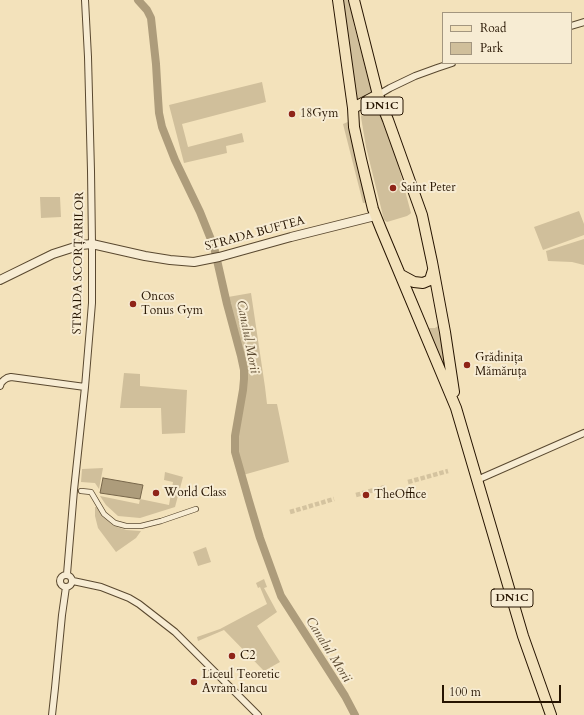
<!DOCTYPE html>
<html>
<head>
<meta charset="utf-8">
<style>
	body { margin:0 }
	#map { position:relative; width:584px; height:715px; overflow:hidden; background:#f3e2bb; font-family:Cardo,serif }
	canvas { display:block }
	.legend { position:absolute; left:442px; top:12px; width:130px; height:52px; box-sizing:border-box; background:#f7ecd3; border:1px solid #a3967f; margin:0; padding:5px 7px; list-style:none; font-size:12px; color:#261400 }
	.legend li { display:flex; align-items:center; gap:8px; height:20px }
	.legend b { width:20px; border:1px solid #a3967f }
	.scale { position:absolute; left:442px; top:685px; width:119px; height:18px; box-sizing:border-box; border:2px solid #261400; border-top:0; padding-left:5px; font-size:12px; line-height:14px; white-space:nowrap; color:#261400; -webkit-text-stroke:3px #f7ecd3; paint-order:stroke }
</style>
</head>
<body>
<div id="map">
<canvas width="584" height="715"></canvas>
<ul class="legend">
<li><b style="height:5px;background:#f3e2bb"></b>Road</li>
<li><b style="height:11px;background:#d0bf9b"></b>Park</li>
</ul>
<div class="scale">100 m</div>
</div>
<script>
const ctx = document.querySelector('canvas').getContext('2d');
ctx.lineJoin = 'round';
function fill(path, color) { ctx.fillStyle = color; ctx.fill(path, 'evenodd'); }
const toPath = rows => new Path2D(rows.map(r => 'M' + r).join(''));
function stroke(path, color, width, dash) { ctx.strokeStyle = color; ctx.lineWidth = width; ctx.lineCap = dash ? 'butt' : 'round'; ctx.setLineDash(dash || []); ctx.stroke(path); }
function drawText(font, color, halo, rows, align = 'center') {
  ctx.font = font + ' Cardo,serif'; ctx.lineWidth = 4; ctx.setLineDash([]); ctx.textBaseline = 'middle'; ctx.strokeStyle = halo; ctx.fillStyle = color; for (const [text, x, y, turn = 0] of rows) {
    ctx.save(); ctx.translate(x, y); ctx.rotate((+turn || 0) * Math.PI / 180); ctx.textAlign = isNaN(turn) ? turn : align; if (halo) ctx.strokeText(text, 0, 0); ctx.fillText(text, 0, 0); ctx.restore();
  }
}
fill(toPath([
	[343,0,350,0,354,25,372,94,355,102],
	[262,82,266,102,182,124,188,147,242,133,244,142,226,146,227,153,184,163,169,105],
	[370,104,375,105,377,107,396,157,411,213,410,214,407,216,387,222,384,220,366,147,361,117,363,109],
	[350,121,369,202,363,203,343,124],
	[60,197,61,217,41,218,40,197],
	[579,211,584,224,584,235,543,250,534,227],
	[584,239,584,265,572,262,548,261,546,251],
	[251,293,265,387,267,404,277,404,289,462,243,475,238,451,238,436,245,389,246,370,228,297],
	[441,322,454,400,424,328,435,328,438,326],
	[124,373,140,374,140,386,187,390,185,433,162,434,161,408,120,408],
	[103,468,99,489,95,483,81,482,82,469],
	[165,472,183,477,175,507,140,518,118,516,106,505,100,496,139,504,140,499,169,505,173,482,164,480],
	[95,507,98,507,102,516,114,526,126,530,141,531,136,538,116,552,98,528,95,516],
	[206,547,211,562,198,566,193,552],
	[264,579,267,587,264,588,277,612,257,626,280,662,264,671,224,630,198,641,197,637,220,629,267,604,260,587,258,588,256,583]
]), '#d0bf9b');
const water = toPath([
	[103,478,143,485,140,499,100,493,103,478]
]);
fill(water, '#ad9c7b');
stroke(water, '#77664a', 1);
stroke(toPath([
	[138,0,147,10,151,18,156,64,158,98,159,113,162,127,175,160,200,212,214,247,227,304,241,356,244,370,244,379,243,390,235,436,235,452,249,501,260,538,281,596,345,696,355,715]
]), '#ad9c7b', 8);
stroke(toPath([
	[408,482,448,471],
	[356,495,385,487],
	[290,512,334,499]
]), '#d4c39f', 4.5, [4.5, 2]);
const pedestrian = toPath([
	[81,491,91,492,104,514,115,523,126,526,141,526,161,521,196,509]
]);
const minor = toPath([
	[571,26,584,22],
	[378,95,390,88,415,76,437,68,452,63],
	[0,386,1,383,4,380,7,378,11,377,85,387],
	[477,480,584,433],
	[67,574,74,490,85,387,92,303,92,244,91,171,88,57,85,0],
	'60 581a6 6 0 1 1 12 0a6 6 0 1 1-12 0Z',
	[73,581,101,587,129,598,139,604,175,632,258,715],
	[52,715,55,688,62,615,66,587]
]);
const tertiary = toPath([
	[0,280,53,254,81,245,92,244,145,256,170,260,194,262,219,257,291,237,375,216]
]);
const primary = toPath([
	[338,0,353,108,354,127,361,159,373,209,381,229,456,408,523,636,551,715],
	[354,0,378,95,388,120,422,215,432,262,445,332,454,392],
	[353,108,378,95],
	[401,275,414,282,423,283,430,280,433,270]
]);
stroke(pedestrian, '#59482f', 6);
stroke(minor, '#59482f', 8);
stroke(tertiary, '#59482f', 10);
stroke(primary, '#261400', 12);
stroke(pedestrian, '#f7ecd3', 4.5);
stroke(minor, '#f7ecd3', 6);
stroke(tertiary, '#f7ecd3', 8);
stroke(primary, '#f3e2bb', 10);
for (const [x, y, r, color] of [
	[292,114,4,"#8f2418"],
	[393,188,4,"#8f2418"],
	[133,304,4,"#8f2418"],
	[467,365,4,"#8f2418"],
	[156,493,4,"#8f2418"],
	[366,495,4,"#8f2418"],
	[232,656,4,"#8f2418"],
	[194,682,4,"#8f2418"]
]) { const dot = new Path2D(); dot.arc(x, y, r, 0, 2 * Math.PI); ctx.fillStyle = color; ctx.fill(dot); stroke(dot, '#f7ecd3', 1.5); }
for (const [x, y, w] of [
	[382,106,42],
	[512,598,42]
]) { const box = new Path2D(); box.roundRect(x - w / 2, y - 9, w, 18, 3); ctx.fillStyle = '#f7ecd3'; ctx.fill(box); stroke(box, '#261400', 1); }
drawText('bold 11px', '#261400', null, [
	["DN1C",382,106],
	["DN1C",512,598]
]);
drawText('12px', '#261400', '#f7ecd3', [
	["18Gym",300,114],
	["Saint Peter",401,188],
	["Oncos",141,297],
	["Tonus Gym",141,311],
	["Grădinița",475,358],
	["Mămăruța",475,372],
	["World Class",164,493],
	["TheOffice",374,495],
	["C2",240,656],
	["Liceul Teoretic",202,675],
	["Avram Iancu",202,689]
], 'left');
drawText('12px', '#261400', '#f7ecd3', [
	["STRADA BUFTEA",255,234,-15],
	["STRADA SCORȚARILOR",79,263,-89]
]);
drawText('italic 13px', '#5c4a31', '#f7ecd3', [
	["Canalul Morii",247,337,79],
	["Canalul Morii",328,650,58]
]);
</script>
</body>
</html>
